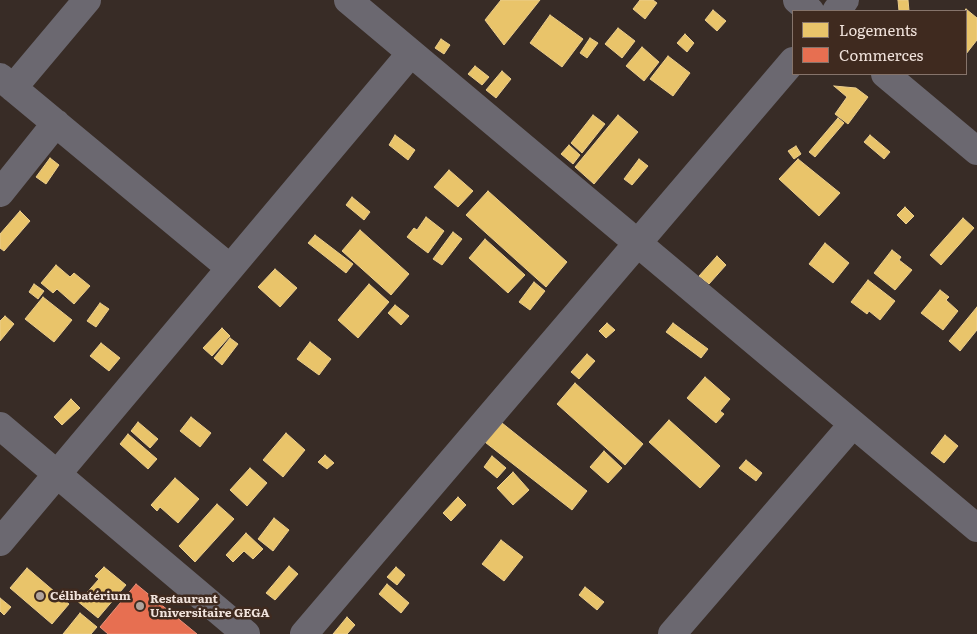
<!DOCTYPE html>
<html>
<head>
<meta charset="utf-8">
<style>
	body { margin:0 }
	#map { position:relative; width:977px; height:634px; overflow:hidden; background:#382c26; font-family:Literata,serif }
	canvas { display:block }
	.legend { position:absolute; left:792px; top:10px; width:175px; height:65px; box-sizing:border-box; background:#3f2a1f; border:1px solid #86746b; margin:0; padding:6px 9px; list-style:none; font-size:15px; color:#f1e3dc }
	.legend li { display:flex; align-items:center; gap:10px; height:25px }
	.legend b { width:25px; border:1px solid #86746b }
</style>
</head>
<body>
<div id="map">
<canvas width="977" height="634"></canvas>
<ul class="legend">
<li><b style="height:14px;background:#e9c46a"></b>Logements</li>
<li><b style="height:14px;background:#e76f51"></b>Commerces</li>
</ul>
</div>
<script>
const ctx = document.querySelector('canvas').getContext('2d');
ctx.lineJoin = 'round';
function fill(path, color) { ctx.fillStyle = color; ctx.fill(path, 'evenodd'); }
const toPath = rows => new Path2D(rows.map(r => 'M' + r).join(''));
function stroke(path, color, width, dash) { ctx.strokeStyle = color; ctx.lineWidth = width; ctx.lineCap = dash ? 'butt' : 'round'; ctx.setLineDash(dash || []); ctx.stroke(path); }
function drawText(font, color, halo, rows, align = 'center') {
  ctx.font = font + ' Literata,serif'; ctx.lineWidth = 5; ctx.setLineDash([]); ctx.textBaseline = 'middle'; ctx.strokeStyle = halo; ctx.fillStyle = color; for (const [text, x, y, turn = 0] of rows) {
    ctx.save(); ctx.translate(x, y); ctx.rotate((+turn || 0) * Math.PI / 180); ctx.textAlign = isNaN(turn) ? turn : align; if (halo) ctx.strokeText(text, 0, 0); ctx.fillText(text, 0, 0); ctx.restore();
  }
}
const homes = toPath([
	[501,0,540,0,504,45,485,20,501,0],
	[640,0,653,0,657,3,645,19,633,9,640,0],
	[898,0,908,0,909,11,899,11,898,0],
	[966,9,977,18,977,40,966,54,966,11,964,11,966,9],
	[713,10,726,21,717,31,705,20,713,10],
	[550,15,583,39,562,67,530,43,550,15],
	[618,28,635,41,622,58,605,44,618,28],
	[685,34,694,43,687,52,677,43,685,34],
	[590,38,598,43,587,58,580,53,590,38],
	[441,39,450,45,444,54,435,48,441,39],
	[642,47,659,62,644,81,626,66,642,47],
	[668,56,690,73,673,96,650,79,668,56],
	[475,66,489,77,482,85,468,74,475,66],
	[502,71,511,79,496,98,486,90,502,71],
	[834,86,856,88,868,97,848,124,835,114,847,97,834,86],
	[593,115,605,124,582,153,571,143,593,115],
	[618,115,638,132,594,184,575,167,618,115],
	[838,118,844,123,815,157,809,152,838,118],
	[395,135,415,150,408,160,389,145,395,135],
	[870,135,890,152,884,159,864,142,870,135],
	[569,145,580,155,573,164,561,154,569,145],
	[796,146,801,154,794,159,788,151,796,146],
	[50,158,59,165,46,184,36,177,50,158],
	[639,159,648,166,632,185,624,179,639,159],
	[798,159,840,193,819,216,779,179,798,159],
	[449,170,473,191,458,207,434,187,449,170],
	[488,191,567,262,546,287,466,215,488,191],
	[352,197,370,212,364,220,346,205,352,197],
	[905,207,914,216,906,224,897,215,905,207],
	[20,211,30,221,4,251,0,248,0,234,20,211],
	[426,217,444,231,428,253,407,237,414,228,417,230,426,217],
	[963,218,974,228,941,265,930,255,963,218],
	[360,230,409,274,391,295,342,251,360,230],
	[453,232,462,239,442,265,433,259,453,232],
	[315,235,353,264,346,273,308,243,315,235],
	[485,239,525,275,508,293,469,258,485,239],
	[825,243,849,263,833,283,809,264,825,243],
	[892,250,901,257,899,260,912,270,895,290,874,273,892,250],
	[717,256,726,265,709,284,699,276,717,256],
	[56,265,70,277,74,273,90,286,74,304,57,289,53,293,41,283,56,265],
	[275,269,297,288,280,307,258,287,275,269],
	[868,280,895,301,880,320,869,311,867,314,851,302,868,280],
	[534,282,545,291,530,310,519,302,534,282],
	[34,284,44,291,38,299,29,292,34,284],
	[369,284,389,302,358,338,338,320,369,284],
	[940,290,949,297,946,300,958,311,943,330,921,313,940,290],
	[43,297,72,320,54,342,25,319,43,297],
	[100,303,109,309,96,327,87,321,100,303],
	[395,305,409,316,401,325,388,313,395,305],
	[977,307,977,330,960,351,949,341,977,307],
	[5,316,14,324,0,341,0,321,5,316],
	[607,323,615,330,606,338,599,331,607,323],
	[673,323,708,349,701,358,666,332,673,323],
	[222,328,230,336,212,356,203,348,222,328],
	[230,338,238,344,222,365,214,358,230,338],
	[310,342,331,359,319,375,297,359,310,342],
	[101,343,120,358,109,371,90,356,101,343],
	[587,354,595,361,579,379,571,372,587,354],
	[705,377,730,399,720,411,724,414,716,423,687,398,705,377],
	[575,383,643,444,625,465,557,404,575,383],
	[71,399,80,408,62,425,54,417,71,399],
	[191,417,211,433,200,447,180,431,191,417],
	[497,419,587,491,572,510,481,439,497,419],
	[669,420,720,466,700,488,649,442,669,420],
	[138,422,158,439,150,448,131,431,138,422],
	[286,433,305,450,283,477,263,460,286,433],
	[128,434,157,459,148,469,120,444,128,434],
	[945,435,958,446,944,463,931,453,945,435],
	[604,451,622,468,608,483,590,467,604,451],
	[325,455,334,463,327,469,318,462,325,455],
	[492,456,506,468,497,478,484,467,492,456],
	[746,460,762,473,756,481,739,468,746,460],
	[250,468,267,483,247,506,230,490,250,468],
	[513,472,529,490,513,505,497,488,513,472],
	[175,478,199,499,178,523,160,507,157,511,151,505,175,478],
	[458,497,466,505,451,521,443,513,458,497],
	[217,504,234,519,195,562,179,546,217,504],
	[274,518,289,530,273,551,258,539,274,518],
	[246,533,263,549,253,559,244,551,233,562,226,555,246,533],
	[501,540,523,557,504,581,482,564,501,540],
	[289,566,298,574,275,600,266,593,289,566],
	[104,567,126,585,98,618,76,600,81,594,84,596,99,579,95,576,104,567],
	[396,567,405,575,397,585,387,577,396,567],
	[27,568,69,604,52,624,10,588,27,568],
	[387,584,409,603,401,613,379,594,387,584],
	[585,587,604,602,597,610,579,595,585,587],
	[0,598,11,607,4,615,0,611,0,598],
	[80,613,97,627,91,634,63,634,80,613],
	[347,617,355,625,347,634,333,634,347,617]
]);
fill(homes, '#e9c46a');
stroke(homes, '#ebcd8c', 1);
const shops = toPath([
	[136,584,197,634,108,634,100,627,136,584]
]);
fill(shops, '#e76f51');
stroke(shops, '#ea927b', 1);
stroke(toPath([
	[348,0,977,528],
	[797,0,810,11],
	[836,11,845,0],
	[885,74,977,151],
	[0,77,230,268],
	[13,88,87,0],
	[0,193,56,123],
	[0,426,246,634],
	[0,542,411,53],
	[304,634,793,61],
	[672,634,853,424]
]), '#6b6870', 28);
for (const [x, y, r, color] of [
	[40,596,5,"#b0a39c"],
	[140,606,5,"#b0a39c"]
]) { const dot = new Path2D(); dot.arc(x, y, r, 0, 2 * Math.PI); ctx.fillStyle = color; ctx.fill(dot); stroke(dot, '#3f2a1f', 2); }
drawText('bold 12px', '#f1e3dc', '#3f2a1f', [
	["Célibatérium",50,596],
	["Restaurant",150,599],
	["Universitaire GEGA",150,613]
], 'left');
</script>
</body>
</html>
